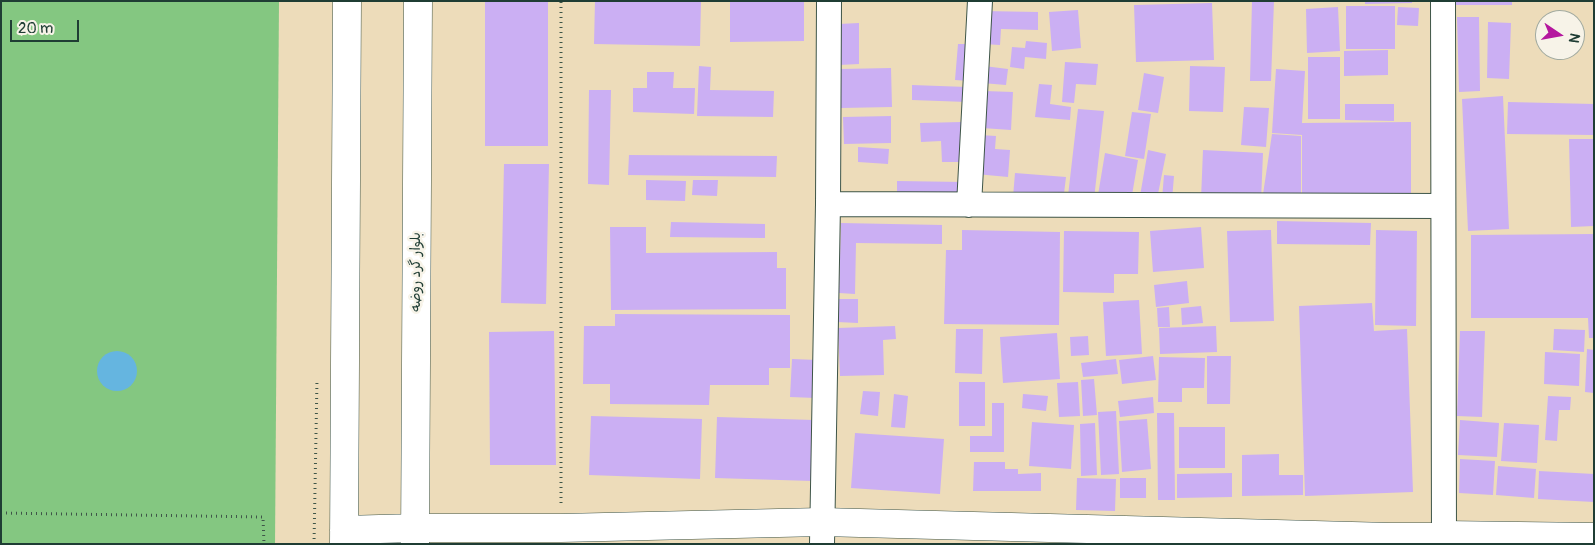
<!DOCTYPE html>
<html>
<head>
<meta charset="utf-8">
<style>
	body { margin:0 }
	#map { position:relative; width:1595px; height:545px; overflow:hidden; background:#eddcba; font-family:Pangolin,sans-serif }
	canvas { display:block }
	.frame { position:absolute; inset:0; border:2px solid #1f3d34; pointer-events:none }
	.north { position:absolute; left:1535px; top:10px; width:50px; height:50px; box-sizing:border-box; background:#f7f3e8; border:1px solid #a1aaa0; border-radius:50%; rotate:102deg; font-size:14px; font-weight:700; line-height:20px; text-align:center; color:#1f3d34 }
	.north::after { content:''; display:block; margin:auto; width:18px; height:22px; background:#b5179e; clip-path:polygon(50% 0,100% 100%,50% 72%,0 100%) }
	.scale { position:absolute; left:10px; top:20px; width:69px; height:22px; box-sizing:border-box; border:2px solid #1f3d34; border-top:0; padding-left:6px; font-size:15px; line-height:18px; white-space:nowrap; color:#1f3d34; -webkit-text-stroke:4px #f7f3e8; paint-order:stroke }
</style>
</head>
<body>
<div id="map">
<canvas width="1595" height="545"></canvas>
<div class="frame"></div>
<div class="north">N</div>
<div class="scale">20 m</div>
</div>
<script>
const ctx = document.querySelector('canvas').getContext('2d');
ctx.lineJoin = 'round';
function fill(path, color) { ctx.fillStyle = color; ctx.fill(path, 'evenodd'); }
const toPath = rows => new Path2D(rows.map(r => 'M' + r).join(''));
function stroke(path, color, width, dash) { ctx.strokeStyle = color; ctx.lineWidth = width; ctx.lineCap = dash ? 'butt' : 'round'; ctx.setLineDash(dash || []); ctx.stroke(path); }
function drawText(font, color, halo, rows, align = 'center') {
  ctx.font = font + ' Pangolin,"Playpen Sans Arabic",sans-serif'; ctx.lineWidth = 5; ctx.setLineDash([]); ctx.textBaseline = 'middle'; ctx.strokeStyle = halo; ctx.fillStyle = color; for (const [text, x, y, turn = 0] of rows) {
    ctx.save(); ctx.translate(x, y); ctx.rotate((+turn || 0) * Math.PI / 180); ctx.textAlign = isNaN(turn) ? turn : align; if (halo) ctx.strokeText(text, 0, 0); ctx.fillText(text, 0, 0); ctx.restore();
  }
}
fill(toPath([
	[1,1,279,1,275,544,1,544]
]), '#84c781');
fill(toPath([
	'97 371a20 20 0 1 1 40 0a20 20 0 1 1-40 0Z'
]), '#65b5e0');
fill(toPath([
	[485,1,548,1,548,146,485,146],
	[595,1,701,1,700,46,594,44],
	[730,1,804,1,804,41,730,42],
	[1252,1,1274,1,1271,81,1250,81],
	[1365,1,1412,1,1412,3,1365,4],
	[1456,1,1512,1,1512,5,1456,5],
	[1212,3,1214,60,1136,62,1134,5],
	[1346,6,1395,6,1395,49,1346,49],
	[1338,7,1340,51,1307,53,1306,9],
	[1398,7,1419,8,1418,26,1397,25],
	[1078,10,1081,48,1052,51,1049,12],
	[983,11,1038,12,1038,30,1001,29,1000,45,983,44],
	[1457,17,1479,17,1480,91,1459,92],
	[1488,22,1511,23,1509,79,1487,78],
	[859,23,859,64,839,65,839,24],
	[1026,41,1047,43,1046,59,1025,57,1024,69,1010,67,1012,47,1025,48],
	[958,44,971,44,969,81,955,80],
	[1388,50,1388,75,1344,76,1344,51],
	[1308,57,1340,57,1340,119,1308,119],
	[1065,62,1098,64,1096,85,1076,84,1074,103,1062,102],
	[699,66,711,67,710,90,774,91,773,117,697,116],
	[984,66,1008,69,1006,85,982,83],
	[1190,66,1225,67,1223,112,1189,111],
	[891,68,892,107,841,108,840,69],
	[1276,69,1305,71,1302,123,1411,122,1411,199,1302,199,1302,135,1272,133],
	[647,72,674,72,673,88,695,88,694,114,633,112,633,88,647,88],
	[1144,73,1164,77,1158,113,1138,110],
	[1039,84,1052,85,1050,104,1071,107,1070,120,1035,117],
	[912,85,967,87,967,102,912,100],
	[589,90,611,90,609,185,588,184],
	[984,91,1013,92,1011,130,982,128],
	[1503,96,1509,229,1468,231,1462,99],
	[1508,102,1594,104,1594,135,1507,134],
	[1345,104,1394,104,1394,121,1345,120],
	[1244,107,1269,108,1266,147,1241,145],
	[1078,109,1104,111,1094,199,1068,196],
	[1132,112,1151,114,1144,159,1125,156],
	[891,116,891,143,844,144,843,117],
	[962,122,963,162,942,162,941,141,921,142,920,123],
	[1272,134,1301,136,1301,201,1262,201],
	[979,135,996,136,995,149,1010,150,1008,177,976,174],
	[1569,139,1594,139,1594,226,1571,227],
	[858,147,889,149,888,164,858,162],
	[1148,150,1166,154,1157,199,1140,196],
	[1203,150,1263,153,1261,201,1201,199],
	[1105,153,1138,160,1131,201,1098,195],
	[629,155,777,156,776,177,628,175],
	[504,164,549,164,546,304,501,303],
	[1015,173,1066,177,1063,202,1013,197],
	[1164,175,1174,176,1172,200,1162,199],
	[646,180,686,181,685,201,646,200],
	[693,180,718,180,717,196,692,195],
	[897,181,963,182,962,199,897,198],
	[1277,221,1371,223,1370,245,1277,244],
	[671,222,765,224,765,238,670,237],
	[841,223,942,225,942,244,856,243,855,294,839,293],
	[610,227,646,227,646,253,777,252,777,268,786,268,786,309,611,310],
	[1201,227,1204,268,1153,272,1150,231],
	[962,230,1060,232,1059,325,944,324,946,250,962,250],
	[1271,230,1274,321,1230,322,1227,231],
	[1376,230,1417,231,1416,326,1375,325],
	[1064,231,1139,232,1138,274,1114,274,1114,293,1063,292],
	[1594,234,1594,338,1589,338,1588,318,1471,318,1471,235],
	[1187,281,1189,303,1156,307,1154,285],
	[837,299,858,299,858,323,837,322],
	[1139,300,1142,354,1106,356,1103,302],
	[1372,303,1374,331,1407,329,1413,492,1305,496,1299,306],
	[1201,306,1203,323,1182,325,1181,308],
	[1169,307,1170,327,1158,327,1157,308],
	[615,314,790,315,790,368,769,368,769,385,710,385,709,405,610,404,610,384,583,384,584,326,615,326],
	[895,326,896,339,883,340,884,375,840,376,838,328],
	[1216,326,1217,352,1160,354,1159,328],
	[956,329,983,329,982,374,955,373],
	[1554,329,1585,330,1584,352,1553,350],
	[554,331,556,465,490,465,489,332],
	[1460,331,1485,331,1482,417,1457,416],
	[1057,333,1060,379,1003,383,1000,337],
	[1088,336,1089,355,1071,356,1070,337],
	[1587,349,1594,350,1594,393,1585,392],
	[1545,352,1580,354,1579,386,1544,384],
	[1153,356,1156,380,1122,384,1119,360],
	[1207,356,1231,356,1230,404,1207,404],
	[1159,357,1205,358,1204,388,1182,388,1182,402,1158,402],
	[792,359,818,360,816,398,790,397],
	[1116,359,1118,374,1083,377,1081,363],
	[1094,379,1097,415,1083,416,1081,380],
	[959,382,985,382,985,426,959,426],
	[1078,382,1080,416,1059,417,1057,383],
	[863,391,880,392,878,416,860,414],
	[894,394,908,396,905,428,891,427],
	[1023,394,1048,396,1046,411,1022,408],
	[1548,396,1571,397,1570,410,1559,410,1557,441,1545,440],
	[1153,397,1154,413,1120,417,1118,401],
	[992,403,1004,403,1004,452,970,452,970,436,992,436],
	[1116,411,1119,474,1101,475,1098,412],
	[1157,413,1174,413,1175,500,1158,500],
	[591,416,702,419,700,479,589,475],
	[717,417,814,420,812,481,715,478],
	[1147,419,1151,469,1122,472,1119,421],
	[1460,420,1499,423,1497,457,1458,455],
	[1032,422,1074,425,1071,469,1029,466],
	[1095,423,1097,475,1081,476,1080,424],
	[1504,423,1539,425,1537,463,1501,461],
	[1179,427,1225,427,1225,468,1179,468],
	[855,433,944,439,940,494,851,488],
	[1279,454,1279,475,1303,475,1303,495,1242,496,1242,455],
	[1460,459,1495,461,1493,495,1459,493],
	[974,462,1005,462,1005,469,1018,469,1018,474,1041,473,1041,491,973,491],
	[1498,466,1536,469,1534,498,1496,495],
	[1539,471,1594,474,1594,502,1538,499],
	[1232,473,1232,497,1177,498,1177,474],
	[1077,478,1116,479,1115,511,1076,510],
	[1120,478,1146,478,1146,498,1120,498]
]), '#cbaff3');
const minor = toPath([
	[1443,1,1444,544],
	[828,204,1443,206],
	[969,205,980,1],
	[822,544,828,204,829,1]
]);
const major = toPath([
	[344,530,415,528,561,528,822,522,1390,537,1437,537,1444,535,1594,537],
	[344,544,347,1],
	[415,544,418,1]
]);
stroke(minor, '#3e5548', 26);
stroke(major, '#3e5548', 29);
stroke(toPath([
	[561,503,561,1],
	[1,513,263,517,264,544],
	[314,544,317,379]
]), '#3e5548', 3, [1, 4]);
stroke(minor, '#fff', 24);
stroke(major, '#fff', 28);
drawText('14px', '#1f3d34', '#f7f3e8', [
	["بلوار گرد روضه",416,272,-90]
]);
</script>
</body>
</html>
